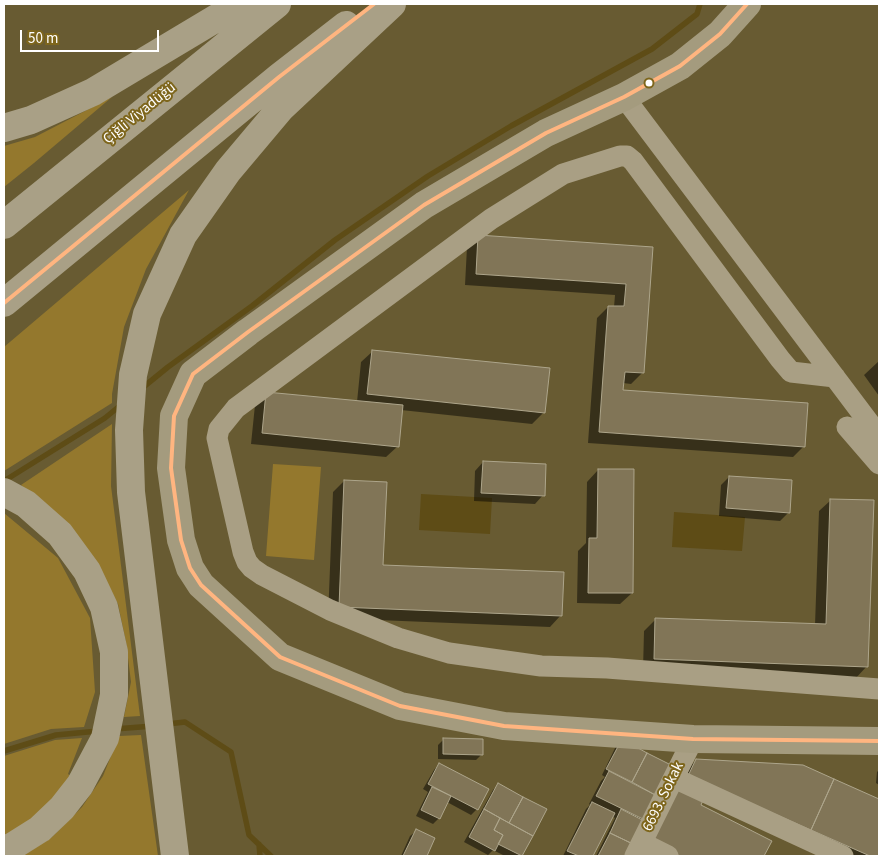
<!DOCTYPE html>
<html>
<head>
<meta charset="utf-8">
<style>
	body { margin:0 }
	#map { position:relative; width:883px; height:860px; overflow:hidden; background:#685b32; font-family:"Source Sans 3",sans-serif }
	canvas { display:block }
	.frame { position:absolute; inset:0; border:5px solid #fff; pointer-events:none }
	.scale { position:absolute; left:20px; top:30px; width:139px; height:22px; box-sizing:border-box; border:2px solid #fff; border-top:0; padding-left:6px; font-size:15px; line-height:18px; white-space:nowrap; color:#fff; -webkit-text-stroke:4px #7e661c; paint-order:stroke }
</style>
</head>
<body>
<div id="map">
<canvas width="883" height="860"></canvas>
<div class="frame"></div>
<div class="scale">50 m</div>
</div>
<script>
const ctx = document.querySelector('canvas').getContext('2d');
ctx.lineJoin = 'round';
function fill(path, color) { ctx.fillStyle = color; ctx.fill(path, 'evenodd'); }
const toPath = rows => new Path2D(rows.map(r => 'M' + r).join(''));
function stroke(path, color, width, dash) { ctx.strokeStyle = color; ctx.lineWidth = width; ctx.lineCap = dash ? 'butt' : 'round'; ctx.setLineDash(dash || []); ctx.stroke(path); }
function drawText(font, color, halo, rows, align = 'center') {
  ctx.font = font + ' "Source Sans 3",sans-serif'; ctx.lineWidth = 4; ctx.setLineDash([]); ctx.textBaseline = 'middle'; ctx.strokeStyle = halo; ctx.fillStyle = color; for (const [text, x, y, turn = 0] of rows) {
    ctx.save(); ctx.translate(x, y); ctx.rotate((+turn || 0) * Math.PI / 180); ctx.textAlign = isNaN(turn) ? turn : align; if (halo) ctx.strokeText(text, 0, 0); ctx.fillText(text, 0, 0); ctx.restore();
  }
}
fill(toPath([
	[112,97,34,163,4,187,4,146,35,137],
	[189,190,146,269,124,327,112,394,112,403,4,471,4,347],
	[112,424,111,486,140,716,124,717,131,682,126,642,118,604,95,560,66,522,21,485],
	[273,464,321,467,314,560,266,556],
	[4,513,58,558,90,618,95,692,84,727,51,729,4,744],
	[141,735,158,856,22,856,52,837,82,807,103,776,119,736],
	[82,738,68,774,72,777,36,817,4,838,4,756,55,740]
]), '#94782d');
fill(toPath([
	[421,494,492,498,490,534,419,530],
	[674,512,745,517,742,551,672,547]
]), '#5e4c16');
fill(toPath([
	[479,236,651,248,643,372,631,384,623,383,622,391,804,446,793,457,588,443,597,318,608,307,614,307,615,295,465,285,467,247],
	[373,351,544,412,532,424,401,410,398,446,386,457,251,444,255,405,266,394,357,402,361,362],
	[879,361,879,396,864,375],
	[483,462,543,495,535,504,474,501,475,471],
	[598,470,632,593,620,604,577,603,578,551,586,543,587,482],
	[729,477,789,512,780,521,719,516,721,485],
	[344,481,382,566,561,615,550,627,328,618,333,492],
	[831,500,867,666,856,678,643,670,644,631,656,619,815,625,819,511],
	[444,739,481,755,476,760,438,759,438,745],
	[616,746,673,767,628,856,596,856,615,818,612,816,592,856,563,856,586,809,590,805,589,804,601,781,605,777,602,775],
	[696,760,803,767,879,800,879,856,843,856,702,799,699,805,770,842,763,856,647,856,685,772],
	[439,764,477,809,471,815,447,802,439,818,433,824,416,816,428,792,423,789,434,770],
	[879,770,879,785,876,783,877,772],
	[498,785,545,810,520,856,505,856,493,850,488,855,464,842,493,790],
	[416,831,433,839,425,856,401,856,410,836]
]), '#0007');
stroke(toPath([
	[141,389,168,367,252,306,335,240,428,176,511,126,652,49,697,14,700,4],
	[4,481,105,418,122,404],
	[167,724,185,722,231,752,249,835,271,856],
	[115,729,153,726],
	[4,751,56,735,98,731],
	[259,844,260,856]
]), '#5e4c16', 5.5);
const building = toPath([
	[478,235,653,247,644,373,625,372,623,390,808,403,805,447,599,432,608,306,624,306,626,284,476,274,478,235],
	[372,350,550,368,545,413,367,394,372,350],
	[266,392,403,405,399,447,262,433,266,392],
	[483,461,546,464,545,496,481,493,483,461],
	[598,469,634,469,633,593,588,593,589,538,597,538,598,469],
	[729,476,792,480,790,513,726,508,729,476],
	[344,480,387,482,383,565,564,572,562,616,339,607,344,480],
	[830,499,874,500,868,667,654,659,655,618,826,624,830,499],
	[443,738,483,739,483,755,443,754,443,738],
	[622,739,647,753,632,782,606,769,622,739],
	[647,753,675,767,659,797,632,782,647,753],
	[696,759,803,765,834,779,811,830,688,776,696,759],
	[439,763,489,789,478,810,428,784,439,763],
	[609,771,659,797,647,821,596,796,609,771],
	[834,779,879,799,879,856,870,856,811,830,834,779],
	[498,783,523,797,509,823,484,809,498,783],
	[678,785,704,798,701,805,772,841,764,856,680,856,650,841,678,785],
	[432,787,451,796,440,819,421,810,432,787],
	[523,797,547,809,533,836,509,823,523,797],
	[592,802,615,813,593,856,579,856,567,851,592,802],
	[484,809,500,818,494,830,503,835,495,851,469,837,484,809],
	[621,809,646,822,635,845,610,833,621,809],
	[500,818,533,836,522,856,498,844,503,835,494,830,500,818],
	[416,829,435,838,427,856,403,856,416,829],
	[610,833,635,845,629,856,598,856,610,833]
]);
fill(building, '#817557');
stroke(building, '#ada58b', 1);
stroke(toPath([
	[624,97,879,436],
	[835,377,791,372,780,359,633,161,627,156,620,156,563,174,491,219,236,408,219,429,217,438,243,552,247,562,252,568,262,575,330,610,398,638,449,653,541,666,607,668,879,689],
	[847,427,879,464],
	[674,778,843,856],
	[642,843,668,856],
	[635,856,693,739]
]), '#a99f84', 21);
stroke(toPath([
	[747,4,720,34,680,66,624,97,546,133,424,205,248,332,193,374,174,416,171,468,181,540,190,568,201,585,280,657,400,706,504,726,693,739,879,741]
]), '#a49b7e', 28);
stroke(toPath([
	[4,128,31,120,93,92,240,4],
	[4,225,277,4],
	[4,303,279,77,346,25],
	[4,492,26,504,60,534,87,571,104,607,114,652,114,695,105,738,80,785,62,808,40,829,13,846,4,850],
	[175,856,131,492,129,430,133,375,147,314,183,235,228,171,281,108,392,4]
]), '#a9a086', 28);
stroke(toPath([
	[747,4,720,34,680,66,624,97,546,133,424,205,248,332,193,374,174,416,171,468,181,540,190,568,201,585,280,657,400,706,504,726,693,739,879,741],
	[4,303,279,77,374,4]
]), '#ffb580', 4);
for (const [x, y, r, color] of [
	[649,83,4.5,"#fff"]
]) { const dot = new Path2D(); dot.arc(x, y, r, 0, 2 * Math.PI); ctx.fillStyle = color; ctx.fill(dot); stroke(dot, '#7e661c', 2); }
drawText('15px', '#fff', '#7e661c', [
	["Çiğli Viyadüğü",140,114,-39],
	["6693. Sokak",664,797,-64]
]);
</script>
</body>
</html>
